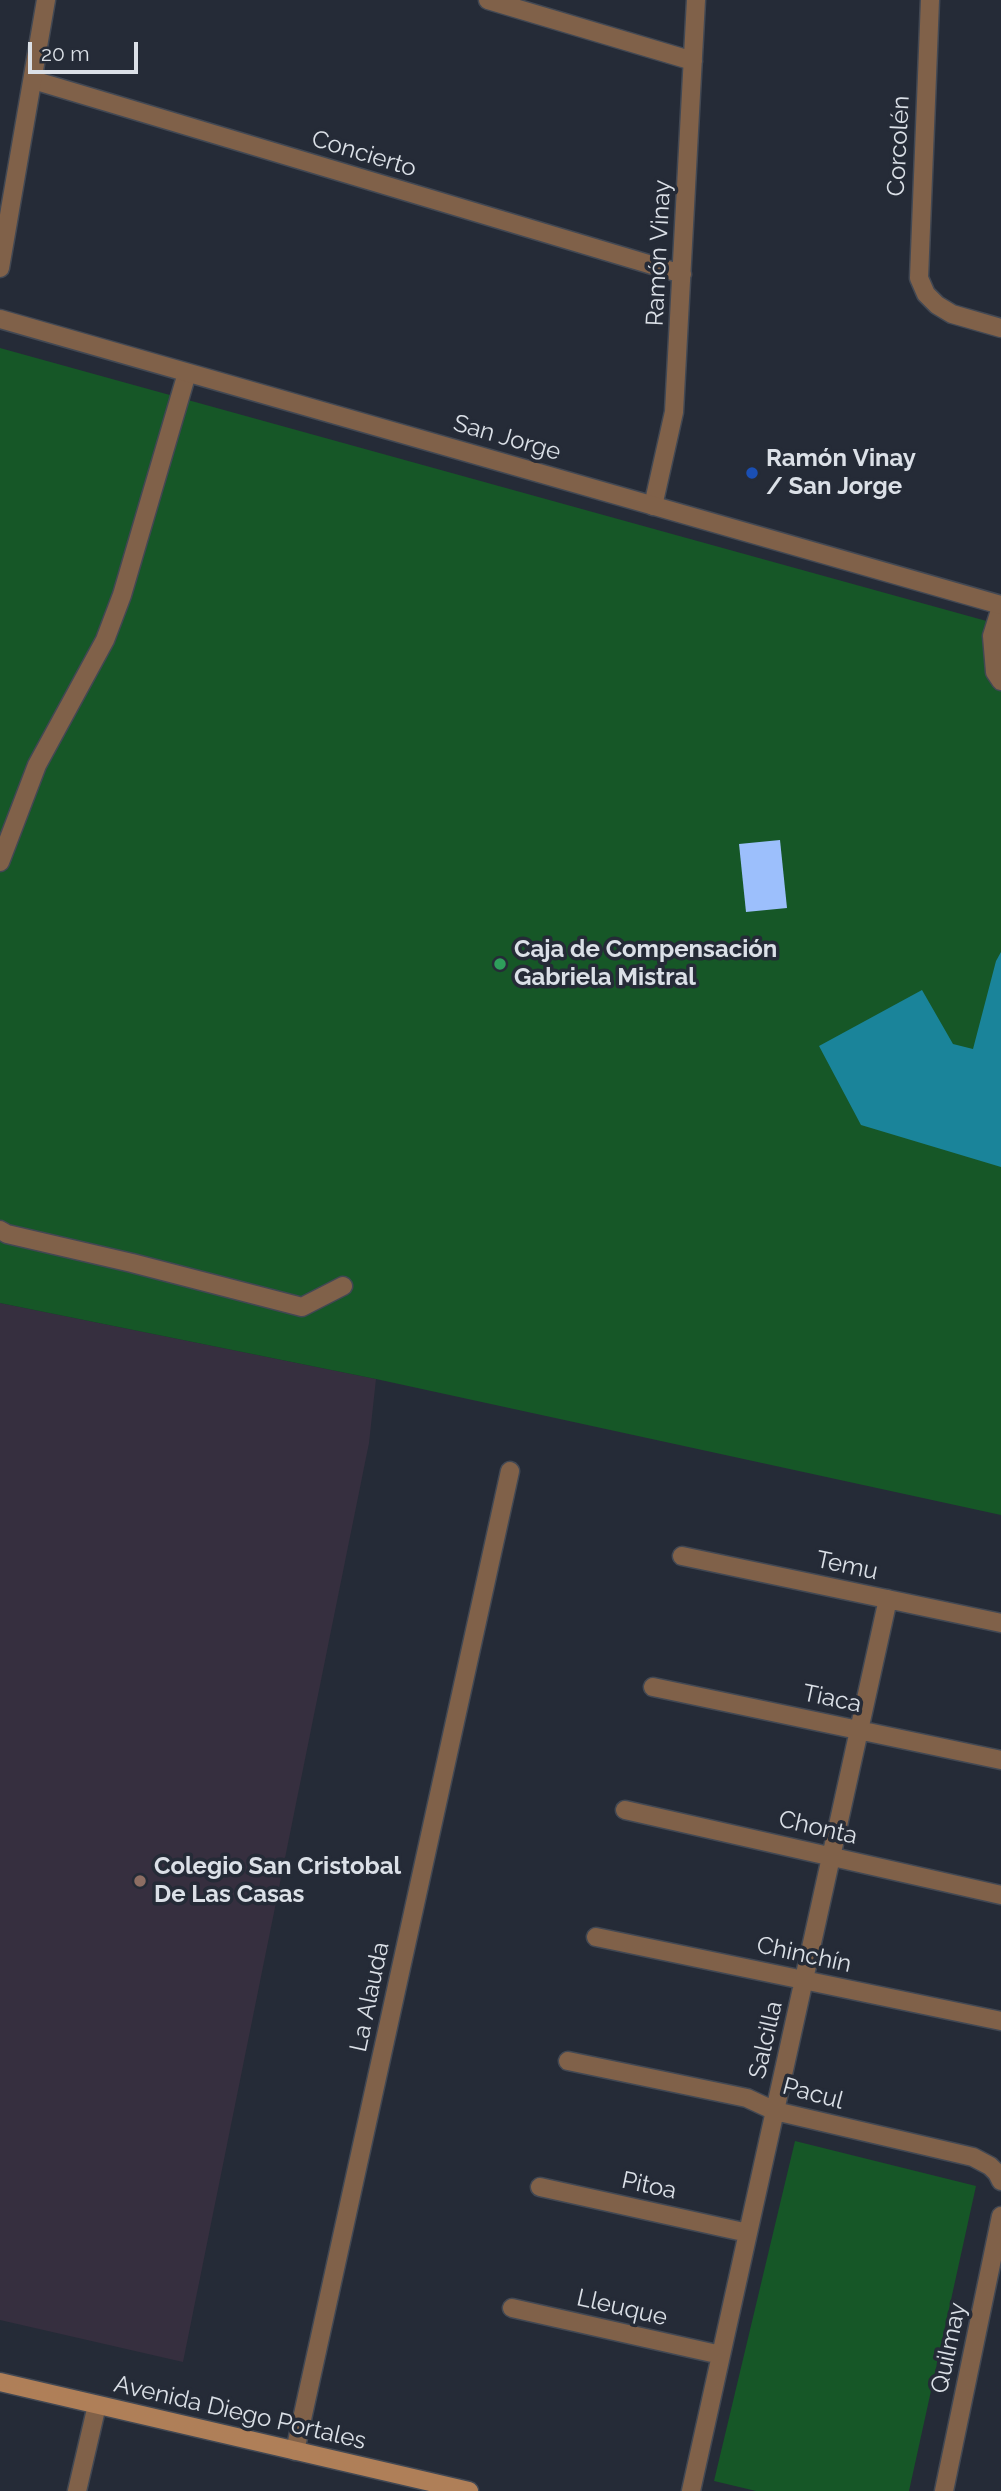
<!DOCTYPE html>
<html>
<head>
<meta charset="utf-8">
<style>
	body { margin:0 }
	#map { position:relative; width:1001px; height:2491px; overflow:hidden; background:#252b37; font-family:Raleway,sans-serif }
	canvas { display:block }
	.scale { position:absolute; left:28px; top:42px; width:110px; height:32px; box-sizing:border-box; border:4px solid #dbe0e7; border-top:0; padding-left:9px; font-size:21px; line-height:24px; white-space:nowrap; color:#dbe0e7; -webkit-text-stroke:5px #252b37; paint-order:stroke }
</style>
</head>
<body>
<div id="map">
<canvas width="1001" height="2491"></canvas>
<div class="scale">20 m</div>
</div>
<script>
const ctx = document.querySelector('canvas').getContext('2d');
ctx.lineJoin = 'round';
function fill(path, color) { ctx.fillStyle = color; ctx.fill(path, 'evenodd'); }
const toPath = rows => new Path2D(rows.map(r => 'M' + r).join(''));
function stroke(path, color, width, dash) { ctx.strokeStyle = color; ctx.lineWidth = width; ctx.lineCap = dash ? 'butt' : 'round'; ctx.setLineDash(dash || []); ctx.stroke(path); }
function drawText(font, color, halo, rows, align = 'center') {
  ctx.font = font + ' Raleway,sans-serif'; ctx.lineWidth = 7; ctx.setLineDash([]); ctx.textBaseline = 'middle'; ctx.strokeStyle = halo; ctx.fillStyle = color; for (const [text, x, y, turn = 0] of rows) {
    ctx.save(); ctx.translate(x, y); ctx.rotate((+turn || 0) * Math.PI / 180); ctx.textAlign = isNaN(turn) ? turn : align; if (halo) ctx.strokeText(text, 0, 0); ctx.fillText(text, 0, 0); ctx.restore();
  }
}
fill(toPath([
	[0,1303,376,1379,369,1443,183,2362,0,2320]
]), '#362f3f');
fill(toPath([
	[0,348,1001,625,1001,1515,376,1379,0,1303],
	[795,2141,976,2186,909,2491,756,2491,714,2481]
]), '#165727');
fill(toPath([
	[1001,952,1001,1167,861,1125,819,1046,922,990,953,1044,973,1049,996,961]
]), '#1a849a');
fill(toPath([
	[780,840,787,908,746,912,739,844]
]), '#9cbffc');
const service = toPath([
	[1001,607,992,636,995,672,1001,681],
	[0,862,37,765,105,640,122,595,187,373],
	[0,1230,7,1234,132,1263,302,1307,343,1286],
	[77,2491,97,2405]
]);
const minor = toPath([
	[488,0,693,61],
	[930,0,919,278,926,294,937,305,952,314,1001,328],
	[33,80,682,274],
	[653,506,674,412,696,0],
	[682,1556,1001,1623],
	[653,1687,1001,1760],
	[625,1810,1001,1895],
	[596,1937,1001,2021],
	[568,2061,747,2098,775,2111,973,2157,990,2166,997,2173,1001,2181],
	[540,2187,748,2233],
	[512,2308,721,2355],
	[295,2451,510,1471],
	[691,2491,888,1599],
	[944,2491,1001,2216]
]);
const tertiary = toPath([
	[0,268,46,0],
	[0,319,1001,605]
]);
const secondary = toPath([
	[0,2382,469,2491]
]);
stroke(service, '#424853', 21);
stroke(minor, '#424853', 21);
stroke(tertiary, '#424853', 21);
stroke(secondary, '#424853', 21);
stroke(service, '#806149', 18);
stroke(minor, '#806149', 18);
stroke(tertiary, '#806149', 18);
stroke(secondary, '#af7f58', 18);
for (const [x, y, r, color] of [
	[752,473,7,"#1a4fb4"],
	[500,964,7,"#2e9e5b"],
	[140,1881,7,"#8d6e63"]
]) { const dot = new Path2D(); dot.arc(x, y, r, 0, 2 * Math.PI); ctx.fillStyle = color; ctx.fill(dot); stroke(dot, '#252b37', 2.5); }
drawText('24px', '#dbe0e7', '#252b37', [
	["Corcolén",899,146,-87],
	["Concierto",364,154,17],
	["Ramón Vinay",659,253,-87],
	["San Jorge",507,438,16],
	["Temu",847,1566,12],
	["Tiaca",832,1699,12],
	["Chonta",818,1828,13],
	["Chinchín",804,1955,12],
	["La Alauda",370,1997,-78],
	["Salcilla",766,2040,-77],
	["Pacul",813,2094,15],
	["Pitoa",649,2186,12],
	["Lleuque",622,2308,13],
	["Quilmay",949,2348,-78],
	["Avenida Diego Portales",240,2413,13]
]);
drawText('bold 24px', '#dbe0e7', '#252b37', [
	["Ramón Vinay",766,459],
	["/ San Jorge",766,487],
	["Caja de Compensación",514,950],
	["Gabriela Mistral",514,978],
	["Colegio San Cristobal",154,1867],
	["De Las Casas",154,1895]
], 'left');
</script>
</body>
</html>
